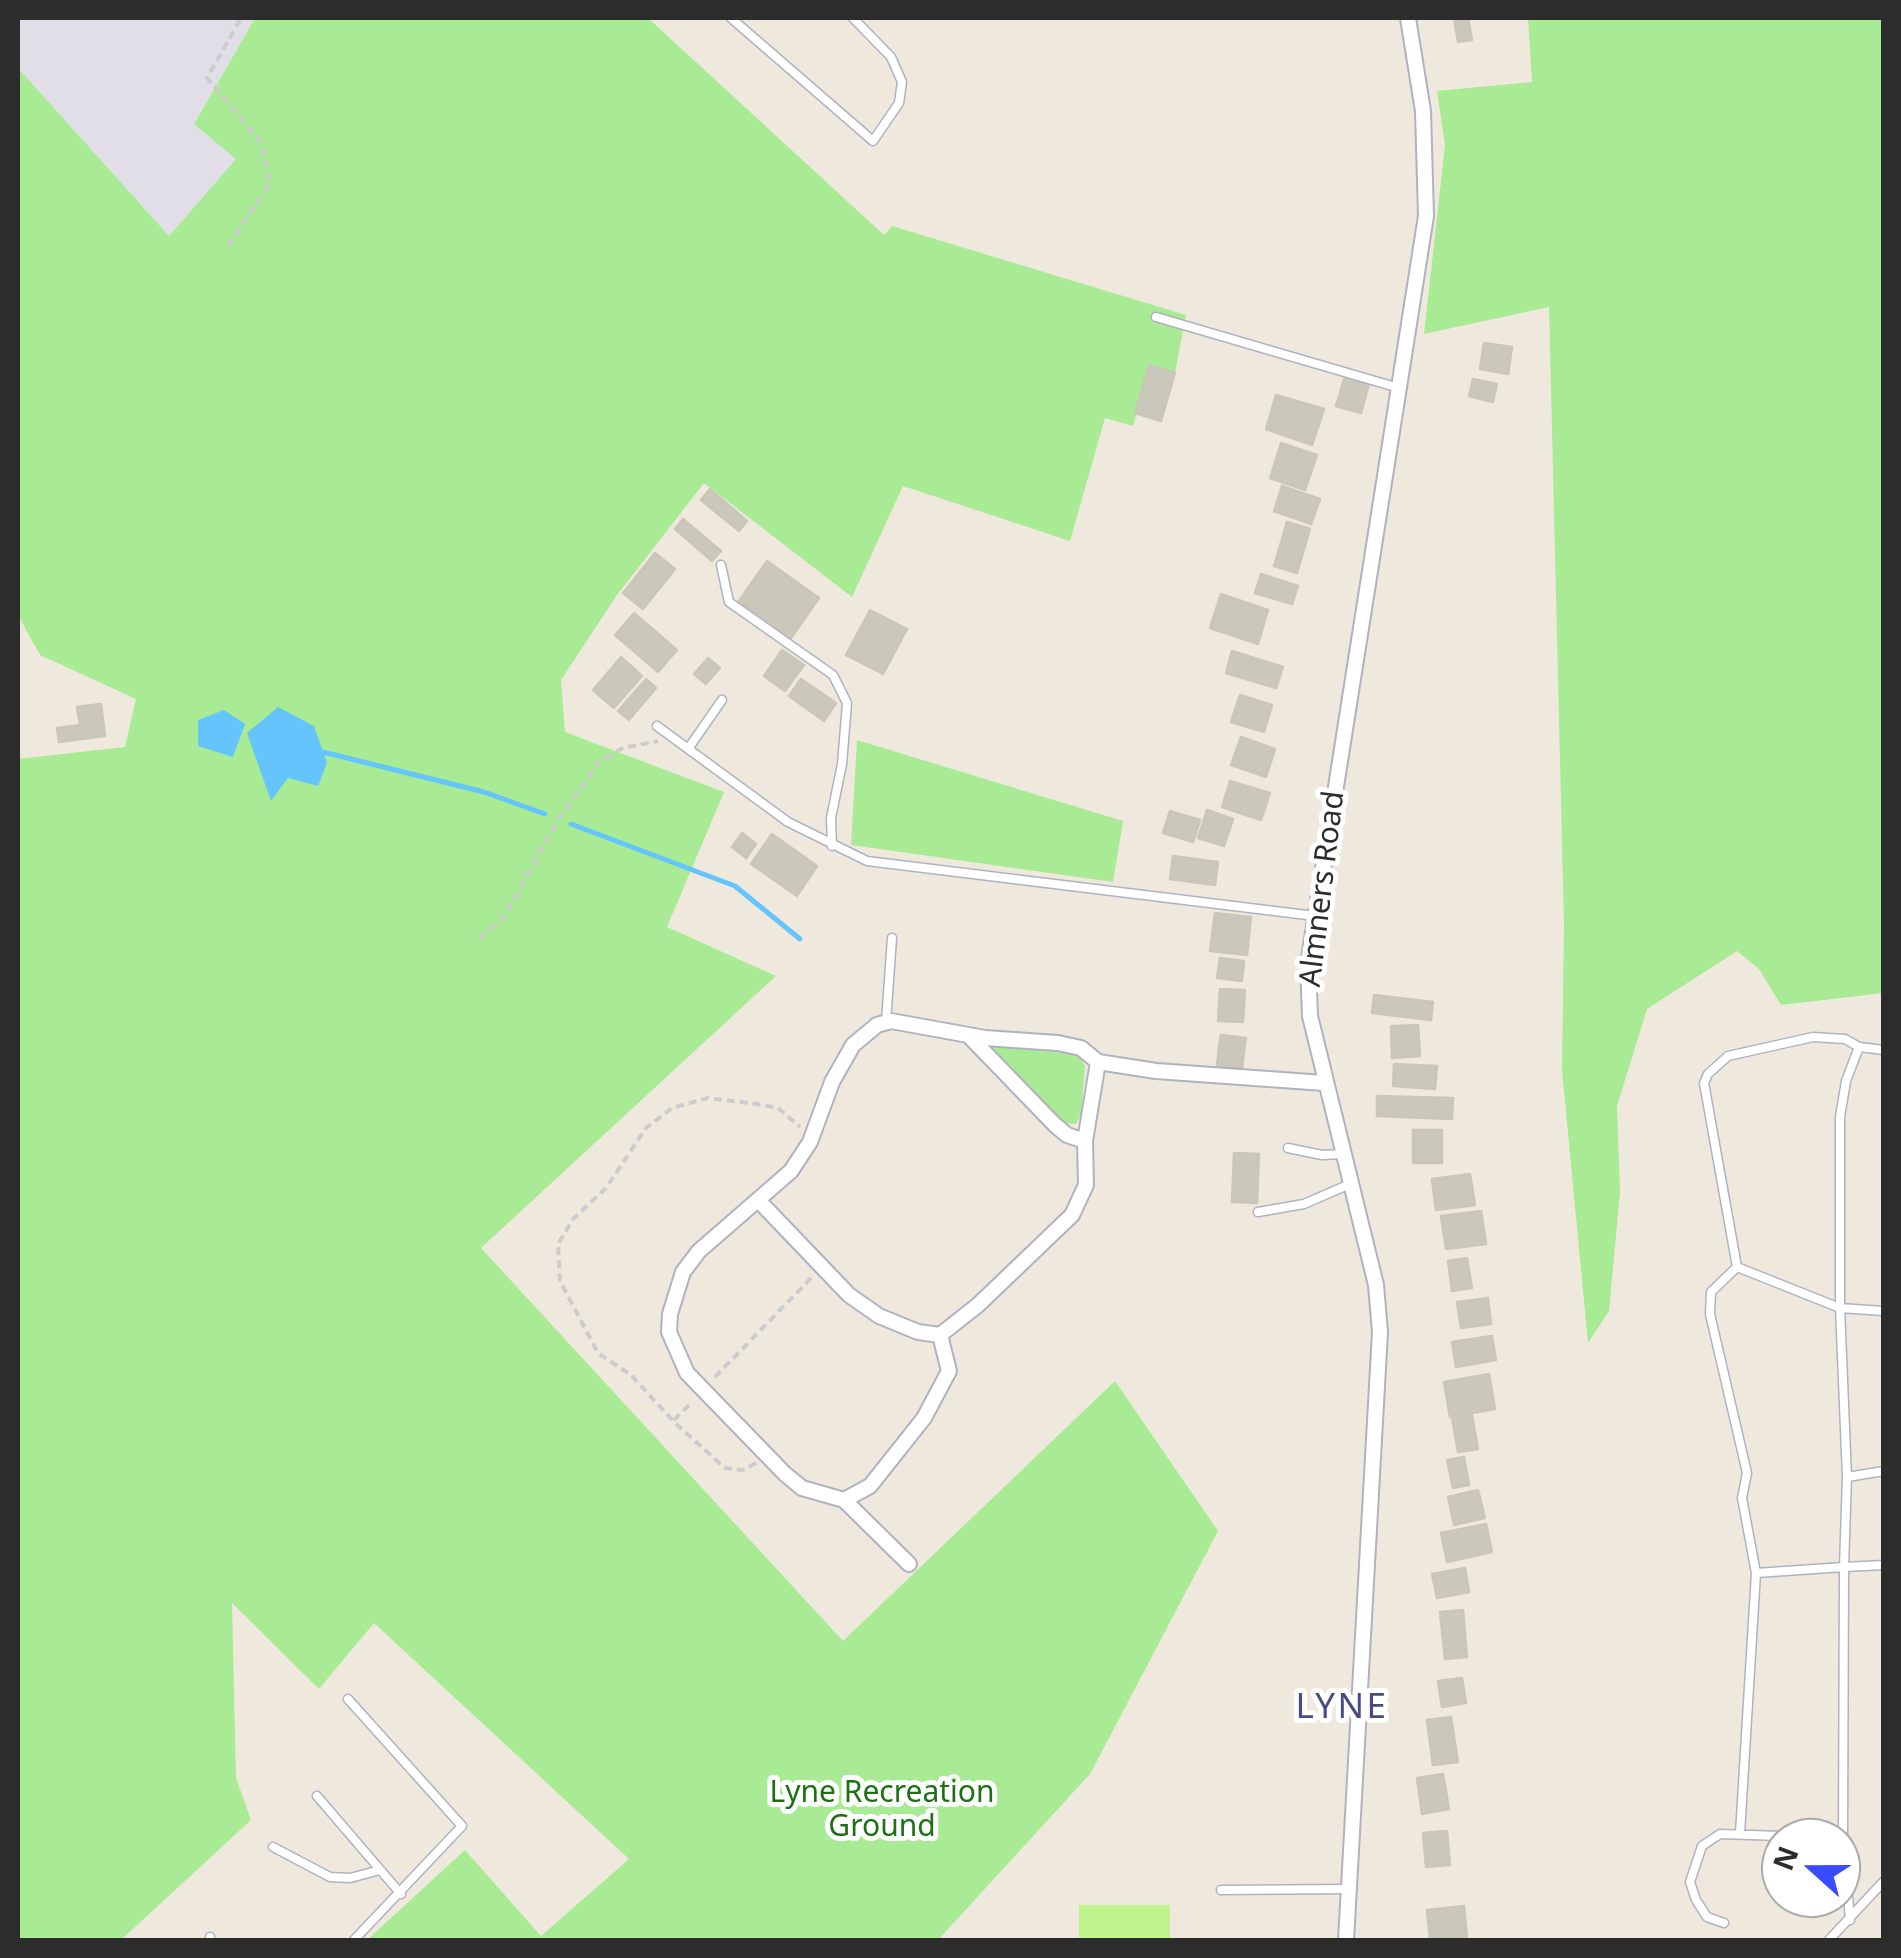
<!DOCTYPE html>
<html>
<head>
<meta charset="utf-8">
<style>
	body { margin:0 }
	#map { position:relative; width:1901px; height:1958px; overflow:hidden; background:#efe9dd; font-family:"Noto Sans",sans-serif }
	canvas { display:block }
	.frame { position:absolute; inset:0; border:20px solid #2c2c2c; pointer-events:none }
	.north { position:absolute; left:1761px; top:1818px; width:100px; height:100px; box-sizing:border-box; background:#fff; border:2px solid #ababab; border-radius:50%; rotate:291deg; font-size:28px; font-weight:700; line-height:40px; text-align:center; color:#2c2c2c }
	.north::after { content:''; display:block; margin:auto; width:35px; height:45px; background:#3a4aff; clip-path:polygon(50% 0,100% 100%,50% 72%,0 100%) }
</style>
</head>
<body>
<div id="map">
<canvas width="1901" height="1958"></canvas>
<div class="frame"></div>
<div class="north">N</div>
</div>
<script>
const ctx = document.querySelector('canvas').getContext('2d');
ctx.lineJoin = 'round';
function fill(path, color) { ctx.fillStyle = color; ctx.fill(path, 'evenodd'); }
const toPath = rows => new Path2D(rows.map(r => 'M' + r).join(''));
function stroke(path, color, width, dash) { ctx.strokeStyle = color; ctx.lineWidth = width; ctx.lineCap = dash ? 'butt' : 'round'; ctx.setLineDash(dash || []); ctx.stroke(path); }
function drawText(font, color, halo, rows, align = 'center') {
  ctx.font = font + ' "Noto Sans",sans-serif'; ctx.lineWidth = 10; ctx.setLineDash([]); ctx.textBaseline = 'middle'; ctx.strokeStyle = halo; ctx.fillStyle = color; for (const [text, x, y, turn = 0] of rows) {
    ctx.save(); ctx.translate(x, y); ctx.rotate((+turn || 0) * Math.PI / 180); ctx.textAlign = isNaN(turn) ? turn : align; if (halo) ctx.strokeText(text, 0, 0); ctx.fillText(text, 0, 0); ctx.restore();
  }
}
fill(toPath([
	[18,18,255,18,194,123,237,159,169,236,18,68]
]), '#e1dee7');
fill(toPath([
	[255,18,648,18,884,235,892,226,1186,315,1175,373,1149,366,1133,426,1105,418,1070,541,903,486,852,597,704,483,617,595,561,680,565,732,724,792,667,927,776,976,481,1248,843,1641,1115,1381,1218,1531,1090,1774,938,1940,367,1940,465,1850,541,1936,629,1859,374,1623,319,1689,232,1603,236,1778,251,1820,121,1940,18,1940,18,759,125,747,136,699,40,655,18,615,18,68,169,236,236,159,194,124],
	[1528,18,1884,18,1883,993,1781,1005,1759,969,1737,951,1647,1009,1617,1106,1620,1192,1609,1311,1588,1343,1562,1070,1564,925,1549,307,1424,334,1445,145,1437,91,1532,82],
	[857,740,1123,821,1113,882,851,845],
	[994,1044,1068,1050,1081,1056,1085,1067,1081,1114,1076,1124,1064,1123,987,1047]
]), '#a8eb94');
fill(toPath([
	[1079,1905,1170,1905,1170,1940,1079,1940]
]), '#bef38e');
fill(toPath([
	[278,707,314,726,327,763,318,786,288,778,271,801,247,733],
	[224,710,245,724,233,757,198,746,198,720]
]), '#65c4fc');
stroke(toPath([
	[323,752,484,792,545,814],
	[571,824,735,886,800,939]
]), '#65c4fc', 5);
const building = toPath([
	[1454,18,1468,18,1472,40,1458,42,1454,18],
	[1484,343,1512,347,1508,374,1480,369,1484,343],
	[1149,365,1175,373,1161,421,1135,413,1149,365],
	[1345,376,1369,384,1361,413,1336,406,1345,376],
	[1473,379,1497,384,1493,402,1469,396,1473,379],
	[1276,395,1324,409,1312,445,1266,429,1276,395],
	[1281,443,1317,455,1305,490,1270,478,1281,443],
	[1282,486,1320,499,1311,524,1274,511,1282,486],
	[710,489,747,521,739,531,701,500,710,489],
	[683,519,721,551,712,561,675,529,683,519],
	[1287,522,1310,529,1297,573,1274,566,1287,522],
	[655,553,675,569,643,609,623,593,655,553],
	[767,561,819,598,791,638,739,601,767,561],
	[1261,574,1298,586,1292,604,1255,593,1261,574],
	[1221,594,1268,610,1258,644,1210,628,1221,594],
	[870,610,907,629,883,674,846,655,870,610],
	[634,613,677,650,658,672,615,635,634,613],
	[782,650,804,665,785,691,764,676,782,650],
	[1232,651,1283,667,1276,688,1226,673,1232,651],
	[621,657,642,676,614,708,593,690,621,657],
	[708,658,720,668,706,684,694,674,708,658],
	[646,679,656,688,629,720,618,711,646,679],
	[801,679,836,703,824,721,789,696,801,679],
	[1240,695,1272,705,1264,732,1231,722,1240,695],
	[101,704,105,736,59,742,57,728,80,725,77,707,101,704],
	[1241,737,1275,749,1266,777,1231,765,1241,737],
	[1230,781,1270,793,1261,820,1222,807,1230,781],
	[1207,810,1233,819,1224,846,1198,838,1207,810],
	[1170,811,1200,820,1193,842,1163,833,1170,811],
	[742,833,756,844,746,858,732,847,742,833],
	[772,834,817,866,797,896,751,864,772,834],
	[1173,856,1218,862,1215,885,1170,879,1173,856],
	[1215,913,1251,917,1247,955,1210,951,1215,913],
	[1220,958,1244,961,1242,981,1217,978,1220,958],
	[1220,989,1245,990,1243,1022,1218,1021,1220,989],
	[1374,995,1433,1002,1431,1020,1372,1013,1374,995],
	[1418,1025,1420,1056,1392,1058,1391,1026,1418,1025],
	[1221,1035,1246,1038,1244,1051,1219,1048,1221,1035],
	[1219,1048,1244,1051,1242,1069,1217,1066,1219,1048],
	[1394,1064,1437,1066,1435,1089,1393,1086,1394,1064],
	[1377,1096,1453,1098,1452,1119,1377,1116,1377,1096],
	[1413,1130,1442,1130,1442,1163,1413,1163,1413,1130],
	[1234,1153,1259,1154,1258,1178,1233,1177,1234,1153],
	[1470,1174,1475,1205,1436,1210,1432,1179,1470,1174],
	[1233,1177,1258,1178,1257,1203,1232,1202,1233,1177],
	[1481,1211,1486,1244,1446,1249,1441,1216,1481,1211],
	[1467,1258,1472,1288,1452,1291,1448,1261,1467,1258],
	[1488,1298,1491,1324,1461,1328,1457,1302,1488,1298],
	[1492,1336,1496,1360,1456,1367,1452,1342,1492,1336],
	[1489,1374,1495,1409,1450,1417,1444,1382,1489,1374],
	[1472,1415,1478,1449,1458,1452,1452,1418,1472,1415],
	[1464,1457,1469,1485,1453,1488,1447,1460,1464,1457],
	[1478,1490,1485,1518,1454,1525,1448,1497,1478,1490],
	[1486,1524,1492,1552,1447,1562,1441,1533,1486,1524],
	[1465,1568,1469,1592,1437,1598,1432,1574,1465,1568],
	[1463,1610,1467,1657,1445,1659,1440,1612,1463,1610],
	[1462,1678,1466,1703,1442,1707,1438,1681,1462,1678],
	[1451,1717,1458,1762,1433,1765,1427,1720,1451,1717],
	[1443,1774,1449,1809,1422,1814,1417,1778,1443,1774],
	[1447,1831,1450,1865,1426,1867,1423,1833,1447,1831],
	[1464,1906,1467,1937,1430,1940,1427,1910,1464,1906]
]);
fill(building, '#cac7bb');
stroke(building, '#cbc6b6', 2.5);
const lane = toPath([
	[731,18,873,141,899,103,902,82,891,57,853,18],
	[1156,317,1399,388],
	[721,565,729,602,833,675,847,703,842,764,831,818,832,846],
	[657,726,788,822,867,861,1315,916],
	[688,749,722,700],
	[886,1022,892,938],
	[1859,1047,1846,1081,1840,1117,1840,1308,1884,1311],
	[1288,1148,1322,1155,1342,1154],
	[1258,1212,1304,1204,1350,1184],
	[1737,1267,1840,1308,1847,1477,1844,1567,1884,1565],
	[1847,1477,1884,1471],
	[1756,1573,1844,1567,1843,1838,1850,1920],
	[348,1699,462,1826,354,1940],
	[317,1796,401,1894],
	[1740,1833,1756,1573,1742,1498,1747,1473,1710,1314,1711,1292,1737,1267,1704,1083,1708,1074,1728,1056,1813,1037,1845,1039,1859,1047,1884,1050],
	[273,1847,330,1877,350,1878,380,1870],
	[1221,1890,1348,1889],
	[1724,1923,1707,1917,1696,1900,1690,1882,1702,1846,1720,1834,1843,1838],
	[210,1940,210,1937],
	[1829,1940,1884,1881]
]);
const street = toPath([
	[969,1036,1055,1125,1067,1135,1085,1141],
	[759,1201,849,1295,879,1316,918,1332,940,1335,978,1305,1072,1215,1086,1185,1085,1141,1098,1062],
	[940,1335,949,1371,924,1418,870,1486,844,1500,802,1488,785,1474,687,1373,669,1332,670,1314,683,1272,699,1251,791,1171,810,1142,832,1082,853,1045,877,1025,891,1021,985,1038,1058,1043,1081,1048,1098,1062,1156,1071,1324,1083],
	[844,1500,909,1564],
	[1346,1940,1380,1332,1376,1285,1310,1016,1308,964,1426,216,1423,111,1408,18]
]);
stroke(lane, '#b1b2c1', 11);
stroke(street, '#b1b2c1', 18);
stroke(toPath([
	[228,246,270,183,260,141,207,78,241,18],
	[480,938,504,917,559,818,601,760,623,748,658,741],
	[715,1377,813,1276],
	[674,1420,692,1402],
	[756,1463,743,1470,725,1468,675,1423,631,1375,598,1353,560,1281,558,1244,574,1218,606,1188,646,1128,672,1108,708,1098,757,1104,778,1108,800,1127]
]), '#ccc', 4, [8, 5]);
stroke(lane, '#fff', 8);
stroke(street, '#fff', 14);
drawText('30px', '#2c2c2c', '#fff', [
	["Almners Road",1323,889,-83]
]);
drawText('30px', '#1c7212', '#fff', [
	["Lyne Recreation",882,1793],
	["Ground",882,1827]
]);
ctx.letterSpacing = '2.5px';
drawText('35px', '#474b82', '#fff', [
	["LYNE",1342,1708]
]);
ctx.letterSpacing = '0px';
</script>
</body>
</html>
